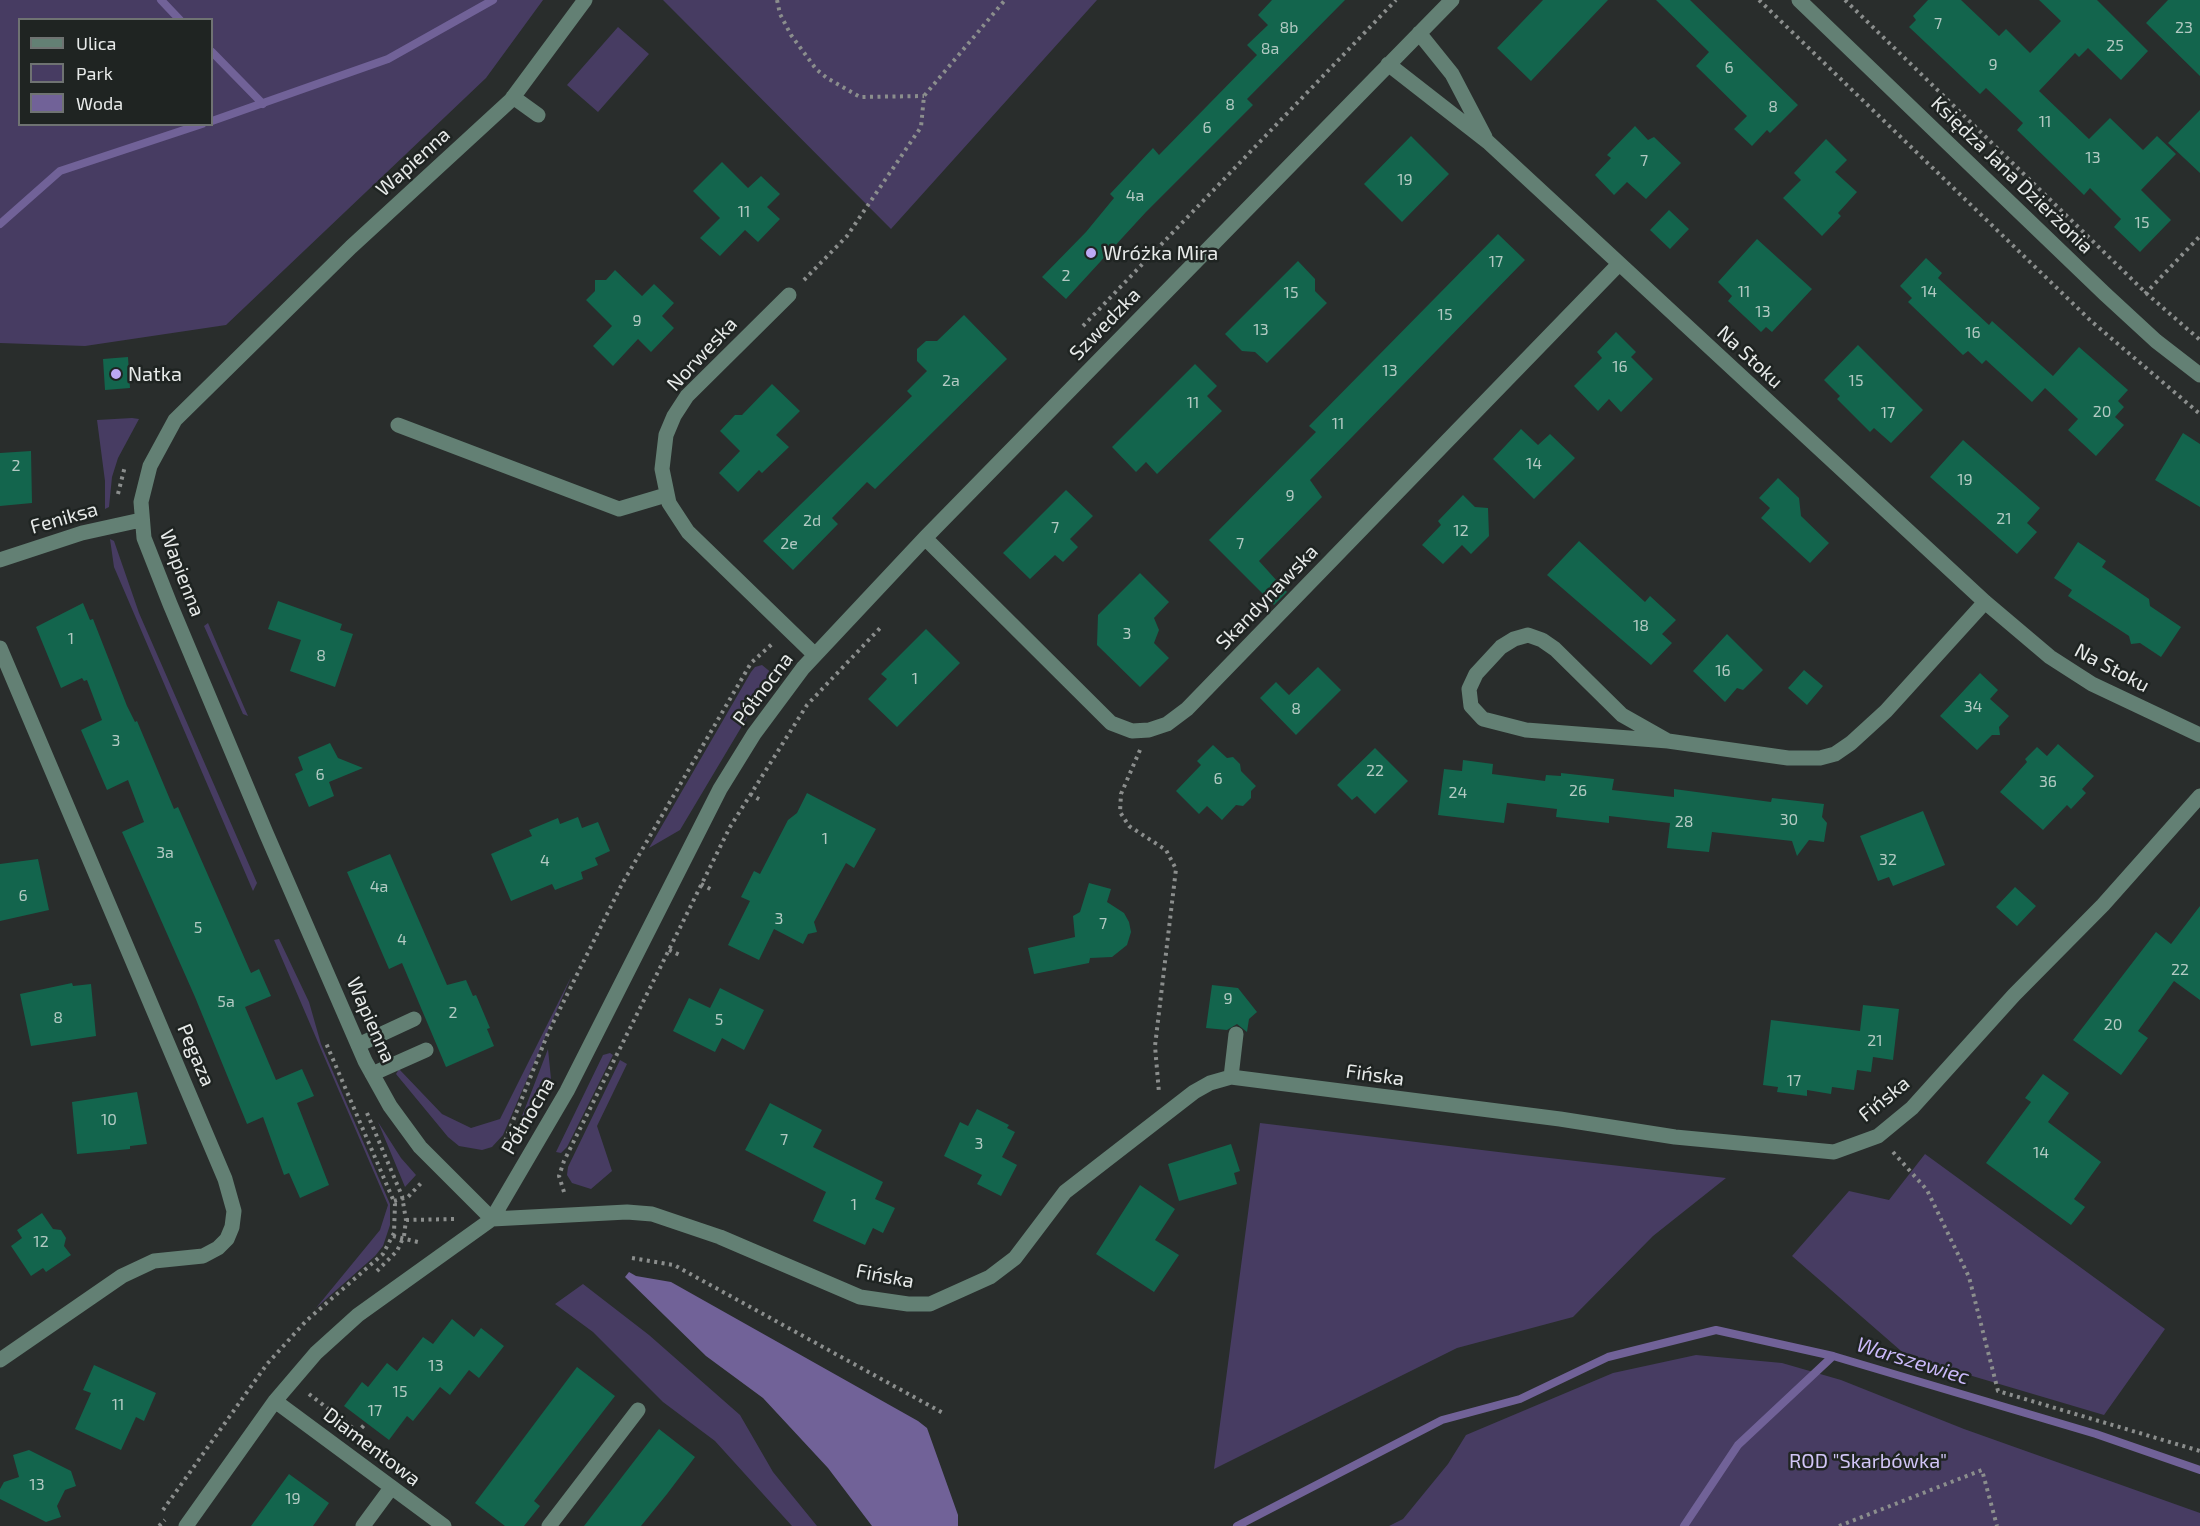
<!DOCTYPE html>
<html>
<head>
<meta charset="utf-8">
<style>
	body { margin:0 }
	#map { position:relative; width:2200px; height:1526px; overflow:hidden; background:#292d2c; font-family:"Exo 2",sans-serif }
	canvas { display:block }
	.legend { position:absolute; left:18px; top:18px; width:195px; height:108px; box-sizing:border-box; background:#1f2422; border:2px solid #6f7372; margin:0; padding:8px 10px; list-style:none; font-size:18px; color:#e7eae9 }
	.legend li { display:flex; align-items:center; gap:12px; height:30px }
	.legend b { width:30px; border:2px solid #6f7372 }
</style>
</head>
<body>
<div id="map">
<canvas width="2200" height="1526"></canvas>
<ul class="legend">
<li><b style="height:8px;background:#638074"></b>Ulica</li>
<li><b style="height:16px;background:#473c62"></b>Park</li>
<li><b style="height:16px;background:#716298"></b>Woda</li>
</ul>
</div>
<script>
const ctx = document.querySelector('canvas').getContext('2d');
ctx.lineJoin = 'round';
function fill(path, color) { ctx.fillStyle = color; ctx.fill(path, 'evenodd'); }
const toPath = rows => new Path2D(rows.map(r => 'M' + r).join(''));
function stroke(path, color, width, dash) { ctx.strokeStyle = color; ctx.lineWidth = width; ctx.lineCap = dash ? 'butt' : 'round'; ctx.setLineDash(dash || []); ctx.stroke(path); }
function drawText(font, color, halo, rows, align = 'center') {
  ctx.font = font + ' "Exo 2",sans-serif'; ctx.lineWidth = 5; ctx.setLineDash([]); ctx.textBaseline = 'middle'; ctx.strokeStyle = halo; ctx.fillStyle = color; for (const [text, x, y, turn = 0] of rows) {
    ctx.save(); ctx.translate(x, y); ctx.rotate((+turn || 0) * Math.PI / 180); ctx.textAlign = isNaN(turn) ? turn : align; if (halo) ctx.strokeText(text, 0, 0); ctx.fillText(text, 0, 0); ctx.restore();
  }
}
fill(toPath([
	[0,0,543,0,486,78,226,325,85,346,0,343],
	[20,20,212,20,212,124,20,124],
	[663,0,1097,0,891,229],
	[618,27,649,54,598,112,567,85],
	[132,418,139,419,118,458,112,477,109,507,105,509,105,481,97,420],
	[110,539,114,541,139,613,257,883,253,891,114,567],
	[208,623,244,707,248,716,243,714,204,626],
	[762,665,773,674,680,830,649,848,751,672,755,667],
	[279,939,309,1002,321,1044,390,1204,390,1225,383,1246,375,1256,316,1308,380,1230,388,1205,274,940],
	[572,975,503,1135,492,1147,482,1150,459,1146,448,1137,396,1074,399,1069,442,1114,471,1128,500,1119],
	[548,1049,551,1079,519,1130,517,1129],
	[610,1053,613,1055,567,1147,561,1153,556,1152,603,1055],
	[620,1060,627,1064,597,1126,612,1171,591,1189,572,1183,567,1175,568,1167],
	[378,1122,401,1158,416,1175,405,1187],
	[1260,1123,1523,1155,1726,1178,1653,1236,1573,1317,1457,1348,1214,1469],
	[1925,1154,2165,1329,2104,1415,1908,1357,1792,1256,1849,1191,1889,1200],
	[583,1284,649,1335,740,1415,773,1472,817,1526,792,1526,715,1441,663,1402,593,1332,555,1304],
	[1696,1355,1782,1363,1841,1380,1964,1429,2200,1513,2200,1526,1389,1526,1403,1519,1448,1464,1466,1435,1613,1373]
]), '#473c62');
fill(toPath([
	[629,1272,636,1276,671,1282,918,1421,927,1428,958,1515,958,1526,872,1526,828,1468,763,1398,706,1356,625,1277]
]), '#716298');
stroke(toPath([
	[161,0,180,20],
	[212,52,263,104],
	[212,121,388,59,493,0],
	[0,224,60,171,202,124],
	[1237,1526,1442,1420,1520,1399,1608,1357,1716,1330,1833,1356],
	[1684,1526,1738,1445,1833,1356,2096,1434,2200,1470]
]), '#716298', 8);
fill(toPath([
	[1272,0,1345,0,1247,99,1253,105,1146,212,1066,299,1042,277,1086,232,1114,198,1110,194,1153,148,1159,155,1257,55,1247,45,1268,25,1258,15],
	[1543,0,1608,0,1531,81,1497,48],
	[1656,0,1690,0,1798,105,1770,133,1767,130,1752,146,1734,129,1747,116,1696,66,1709,52],
	[1928,0,1961,0,1999,36,2006,29,2030,53,2061,21,2039,0,2097,0,2148,51,2121,80,2088,48,2079,57,2075,53,2039,91,2089,139,2110,118,2143,150,2157,136,2176,154,2141,190,2171,220,2140,252,2114,227,2121,219,2090,188,2084,195,2017,130,2023,123,1986,88,1980,94,1909,27,1916,20,1913,16],
	[2168,0,2200,0,2200,76,2146,23],
	[2200,110,2200,173,2168,143],
	[1635,126,1648,140,1654,137,1681,163,1646,199,1627,182,1614,195,1595,175,1611,158,1607,155],
	[1411,136,1449,174,1402,222,1364,184],
	[1826,139,1847,160,1835,172,1857,192,1838,213,1841,216,1822,236,1783,198,1801,180,1794,173],
	[722,162,748,188,761,176,780,194,767,207,780,219,758,242,745,230,720,256,700,238,720,218,693,191],
	[1669,210,1689,229,1670,249,1650,230],
	[1498,234,1525,260,1310,480,1322,497,1259,561,1287,592,1274,605,1209,540,1316,432,1309,426],
	[1757,239,1812,289,1772,332,1766,327,1761,332,1728,301,1732,296,1718,282],
	[1926,258,1942,273,1938,278,1989,325,1992,321,2053,376,2079,347,2128,390,2118,401,2124,407,2115,417,2124,425,2096,456,2068,430,2078,419,2045,388,2032,402,1986,360,1982,364,1968,351,1963,355,1908,302,1912,298,1900,286],
	[1298,261,1315,279,1315,291,1327,303,1267,363,1255,352,1242,351,1225,334],
	[615,270,642,296,654,284,674,303,662,316,674,328,651,352,638,339,613,366,593,346,612,326,586,300,595,291,595,280,606,280],
	[964,315,1007,359,875,489,867,482,832,518,838,524,793,570,763,541,912,396,907,391,927,371,917,361,917,349,926,341,937,341],
	[1616,332,1636,352,1631,357,1653,379,1621,412,1609,399,1598,411,1574,386,1602,358,1597,352],
	[1858,345,1923,410,1891,443,1874,428,1870,432,1837,399,1840,396,1824,380],
	[128,357,130,388,105,390,103,359],
	[1195,364,1217,386,1207,396,1222,411,1157,474,1146,462,1136,472,1112,447],
	[772,384,800,411,776,435,789,447,762,473,759,470,738,492,719,473,740,451,720,431,735,415,742,415],
	[1521,429,1538,445,1550,434,1575,458,1534,499,1493,459],
	[2183,433,2200,444,2200,507,2155,480],
	[1963,440,2040,508,2027,523,2037,532,2017,554,1930,477],
	[31,451,32,503,0,506,0,453],
	[1778,478,1799,498,1801,516,1829,543,1810,563,1761,518,1770,508,1759,498],
	[1066,490,1093,516,1070,539,1078,547,1063,562,1055,555,1030,579,1003,553],
	[1463,495,1475,507,1488,508,1489,536,1471,554,1462,545,1443,564,1422,545,1441,525,1438,521],
	[1579,541,1645,602,1650,596,1676,620,1662,634,1672,643,1651,665,1547,575],
	[2078,542,2106,561,2102,567,2149,599,2150,606,2181,627,2161,657,2140,643,2131,644,2129,636,2068,596,2072,590,2054,578],
	[1140,573,1169,602,1154,618,1159,630,1154,643,1169,658,1140,687,1097,645,1098,615],
	[278,601,342,624,340,630,353,634,335,687,290,671,301,640,268,629],
	[83,603,90,620,93,619,127,706,135,722,137,721,174,809,178,807,251,973,259,969,271,996,245,1007,276,1080,302,1069,314,1096,297,1103,329,1185,300,1198,289,1173,284,1175,263,1117,247,1124,195,997,122,832,144,822,128,780,107,790,81,730,102,720,87,680,84,681,82,678,61,688,36,627],
	[926,629,960,663,897,727,868,699,887,679,881,674],
	[1727,634,1763,670,1743,690,1737,688,1725,702,1693,671],
	[1318,667,1341,690,1296,735,1260,698,1276,682,1289,695],
	[1804,670,1823,686,1807,705,1788,688],
	[1980,673,1998,690,1990,699,2009,716,1999,727,2000,735,1992,735,1977,750,1940,716],
	[330,743,338,758,363,768,329,782,334,796,309,807,295,774,303,770,298,757],
	[2058,744,2094,776,2082,789,2086,793,2071,809,2067,805,2043,830,2000,792,2027,762,2025,759,2037,747,2047,756],
	[1213,745,1227,758,1233,757,1240,764,1241,771,1256,786,1251,791,1251,798,1243,806,1236,805,1222,820,1207,806,1199,814,1176,791,1201,765,1197,761],
	[1375,748,1408,781,1375,814,1357,796,1352,800,1337,785],
	[1463,760,1493,764,1492,774,1545,781,1546,775,1561,776,1561,773,1614,779,1612,790,1674,797,1674,789,1771,802,1772,798,1824,804,1822,817,1827,823,1824,842,1809,840,1797,856,1792,841,1712,832,1709,852,1667,848,1670,823,1609,816,1609,823,1556,817,1557,809,1507,803,1504,823,1438,815,1444,769,1462,771],
	[807,793,876,829,854,868,846,863,836,881,814,922,817,932,808,934,803,944,774,929,759,960,728,945,750,901,741,897,754,871,760,874,788,820,797,813],
	[1923,811,1945,865,1893,886,1889,877,1878,881,1860,836],
	[578,817,582,828,598,822,610,851,595,858,598,865,581,872,583,879,555,890,552,884,511,901,491,854,532,836,529,830,558,818,560,824],
	[390,854,447,985,466,980,473,996,476,995,490,1028,487,1029,494,1046,446,1067,402,963,389,969,347,872],
	[38,859,49,910,0,921,0,864],
	[1089,883,1111,889,1107,902,1124,913,1129,922,1131,932,1127,945,1112,957,1090,958,1089,963,1034,974,1028,948,1075,937,1073,916,1080,912],
	[2015,887,2036,906,2017,926,1996,907],
	[2200,906,2200,1000,2174,981,2138,1031,2148,1038,2121,1075,2073,1040,2156,932,2171,944],
	[72,983,73,986,91,984,96,1036,31,1046,20,994],
	[1212,985,1238,988,1257,1012,1249,1019,1247,1032,1237,1024,1227,1030,1206,1028],
	[720,988,764,1010,744,1050,722,1038,715,1052,673,1031,689,998,710,1008],
	[1863,1005,1899,1009,1893,1060,1873,1057,1871,1072,1857,1070,1854,1090,1832,1087,1831,1094,1807,1090,1807,1096,1777,1092,1778,1087,1763,1085,1771,1020,1860,1031],
	[2043,1074,2069,1093,2048,1122,2101,1162,2074,1199,2085,1207,2071,1225,1986,1163,2031,1102,2025,1098],
	[137,1092,147,1144,130,1146,130,1149,77,1154,72,1102],
	[770,1103,822,1130,813,1147,883,1182,875,1199,895,1208,883,1233,873,1228,865,1245,813,1221,826,1192,745,1150],
	[977,1109,1009,1125,1007,1128,1015,1132,1002,1157,1017,1165,1001,1196,977,1184,982,1175,944,1156,960,1122,968,1126],
	[1231,1144,1240,1171,1234,1173,1237,1184,1179,1201,1168,1164],
	[1140,1185,1175,1209,1155,1240,1179,1255,1154,1292,1096,1254],
	[42,1213,53,1229,61,1230,66,1238,64,1246,71,1255,46,1272,43,1268,31,1276,11,1246,22,1238,17,1230],
	[452,1319,474,1337,481,1328,504,1346,479,1378,469,1370,450,1395,440,1387,413,1421,407,1416,389,1440,344,1406,362,1382,368,1387,387,1363,397,1371,423,1337,433,1344],
	[94,1365,156,1393,144,1421,136,1417,121,1450,75,1429,91,1393,83,1390],
	[577,1367,615,1396,534,1501,540,1506,524,1526,505,1526,475,1503],
	[659,1429,695,1457,667,1494,641,1526,584,1526],
	[29,1450,71,1471,76,1486,65,1490,57,1506,61,1517,46,1522,0,1499,0,1489,4,1482,19,1477,13,1455],
	[289,1474,329,1503,313,1526,251,1526]
]), '#13654d');
stroke(toPath([
	[777,0,780,14,791,35,816,69,827,78,860,97,924,96],
	[1759,0,2091,321,2200,414],
	[1845,0,2146,293,2200,340],
	[804,280,847,236,921,127,924,96,1005,0],
	[2145,294,2200,236],
	[1083,326,1396,0],
	[118,494,125,466],
	[1140,750,1121,794,1120,812,1129,826,1166,850,1176,869,1155,1046,1159,1093],
	[750,794,762,801],
	[701,884,714,891],
	[669,950,682,956],
	[367,1113,402,1196,406,1220,404,1236,397,1251,377,1271],
	[511,1145,505,1141,548,1033,622,884,751,663,773,643],
	[1893,1152,1927,1190,1969,1277,1998,1391,2200,1451],
	[564,1192,559,1176,564,1161,730,827,807,705,881,627],
	[394,1201,408,1197,422,1182],
	[406,1220,455,1219],
	[393,1236,422,1243],
	[632,1258,674,1265,943,1413],
	[309,1394,358,1432,365,1424],
	[163,1510,267,1364,306,1321,383,1254,394,1233,395,1204,326,1043],
	[159,1526,165,1520],
	[1839,1526,1982,1470,1997,1526]
]), '#8b8e8d', 4, [3, 4.5]);
stroke(toPath([
	[1799,0,2105,294,2156,341,2200,375],
	[1419,33,1452,74,1485,137],
	[1388,64,1488,142,1985,602,2050,657,2092,684,2200,735],
	[513,97,538,115],
	[789,295,687,396,674,416,666,435,662,469,669,503,688,532,815,655],
	[398,425,619,509,666,495],
	[925,538,1111,723,1132,731,1149,730,1167,724,1187,709,1618,265],
	[0,560,82,533,141,520],
	[0,648,225,1179,234,1211,232,1227,227,1239,218,1248,203,1256,154,1261,122,1276,0,1360],
	[1668,741,1622,715,1555,649,1542,640,1528,635,1514,639,1501,647,1476,674,1469,689,1471,706,1483,719,1526,730,1668,741,1788,758,1820,758,1835,754,1851,743,1886,711,1985,602],
	[358,1045,414,1019],
	[372,1074,426,1050],
	[1231,1077,1236,1034],
	[492,1219,627,1212,652,1214,720,1237,860,1297,908,1304,930,1304,990,1277,1015,1258,1065,1192,1194,1092,1210,1083,1231,1077,1560,1119,1675,1137,1834,1152,1878,1136,1912,1108,2014,995,2103,905,2200,796],
	[492,1219,420,1147,390,1106,365,1061,266,833,170,604,144,538,141,502,150,466,175,420,351,247,511,100,585,0],
	[275,1401,444,1526],
	[186,1526,275,1401,316,1353,358,1315,492,1219,567,1091,720,789,754,734,803,668,925,538,1452,0],
	[363,1526,391,1488],
	[549,1526,638,1410]
]), '#638074', 15);
for (const [x, y, r, color] of [
	[1091,253,6,"#bda9f5"],
	[116,374,6,"#bda9f5"]
]) { const dot = new Path2D(); dot.arc(x, y, r, 0, 2 * Math.PI); ctx.fillStyle = color; ctx.fill(dot); stroke(dot, '#1f2422', 2); }
drawText('16px', '#b2c9c2', null, [
	["7",1938,24],
	["8b",1289,28],
	["23",2184,28],
	["25",2115,46],
	["8a",1270,49],
	["9",1993,65],
	["6",1729,68],
	["8",1230,105],
	["8",1773,107],
	["11",2045,122],
	["6",1207,128],
	["13",2093,158],
	["7",1644,161],
	["19",1405,180],
	["4a",1135,196],
	["11",744,212],
	["15",2142,223],
	["17",1496,262],
	["2",1066,276],
	["11",1744,292],
	["14",1929,292],
	["15",1291,293],
	["13",1763,312],
	["15",1445,315],
	["9",637,321],
	["13",1261,330],
	["16",1973,333],
	["16",1620,367],
	["13",1390,371],
	["2a",951,381],
	["15",1856,381],
	["11",1193,403],
	["20",2102,412],
	["17",1888,413],
	["11",1338,424],
	["14",1534,464],
	["2",16,466],
	["19",1965,480],
	["9",1290,496],
	["21",2004,519],
	["2d",812,521],
	["7",1055,528],
	["12",1461,531],
	["2e",789,544],
	["7",1240,544],
	["18",1641,626],
	["3",1127,634],
	["1",71,639],
	["8",321,656],
	["16",1723,671],
	["1",915,679],
	["34",1973,707],
	["8",1296,709],
	["3",116,741],
	["22",1375,771],
	["6",320,775],
	["6",1218,779],
	["36",2048,782],
	["26",1578,791],
	["24",1458,793],
	["30",1789,820],
	["28",1684,822],
	["1",825,839],
	["3a",165,853],
	["32",1888,860],
	["4",545,861],
	["4a",379,887],
	["6",23,896],
	["3",779,919],
	["7",1103,924],
	["5",198,928],
	["4",402,940],
	["22",2180,970],
	["9",1228,999],
	["5a",226,1002],
	["2",453,1013],
	["8",58,1018],
	["5",719,1020],
	["20",2113,1025],
	["21",1875,1041],
	["17",1794,1081],
	["10",109,1120],
	["7",784,1140],
	["3",979,1144],
	["14",2041,1153],
	["1",854,1205],
	["12",41,1242],
	["13",436,1366],
	["15",400,1392],
	["11",118,1405],
	["17",375,1411],
	["13",37,1485],
	["19",293,1499]
]);
drawText('20px', '#e7eae9', '#1f2422', [
	["Wapienna",413,162,-42],
	["Księdza Jana Dzierżonia",2012,175,44],
	["Szwedzka",1105,324,-46],
	["Norweska",702,354,-47],
	["Na Stoku",1750,357,43],
	["Feniksa",64,518,-16],
	["Wapienna",182,573,69],
	["Skandynawska",1267,597,-46],
	["Na Stoku",2112,668,28],
	["Północna",763,689,-53],
	["Wapienna",371,1020,66],
	["Pegaza",196,1055,67],
	["Fińska",1375,1075,8],
	["Fińska",1884,1099,-39],
	["Północna",528,1116,-60],
	["Fińska",885,1276,11],
	["Diamentowa",372,1447,37]
]);
drawText('20px', '#e7eae9', '#1f2422', [
	["Wróżka Mira",1103,253],
	["Natka",128,374]
], 'left');
drawText('20px', '#d1c5f6', '#1f2422', [
	["ROD \"Skarbówka\"",1868,1461]
]);
drawText('italic 21px', '#cab9fa', '#1f2422', [
	["Warszewiec",1913,1361,17]
]);
</script>
</body>
</html>
